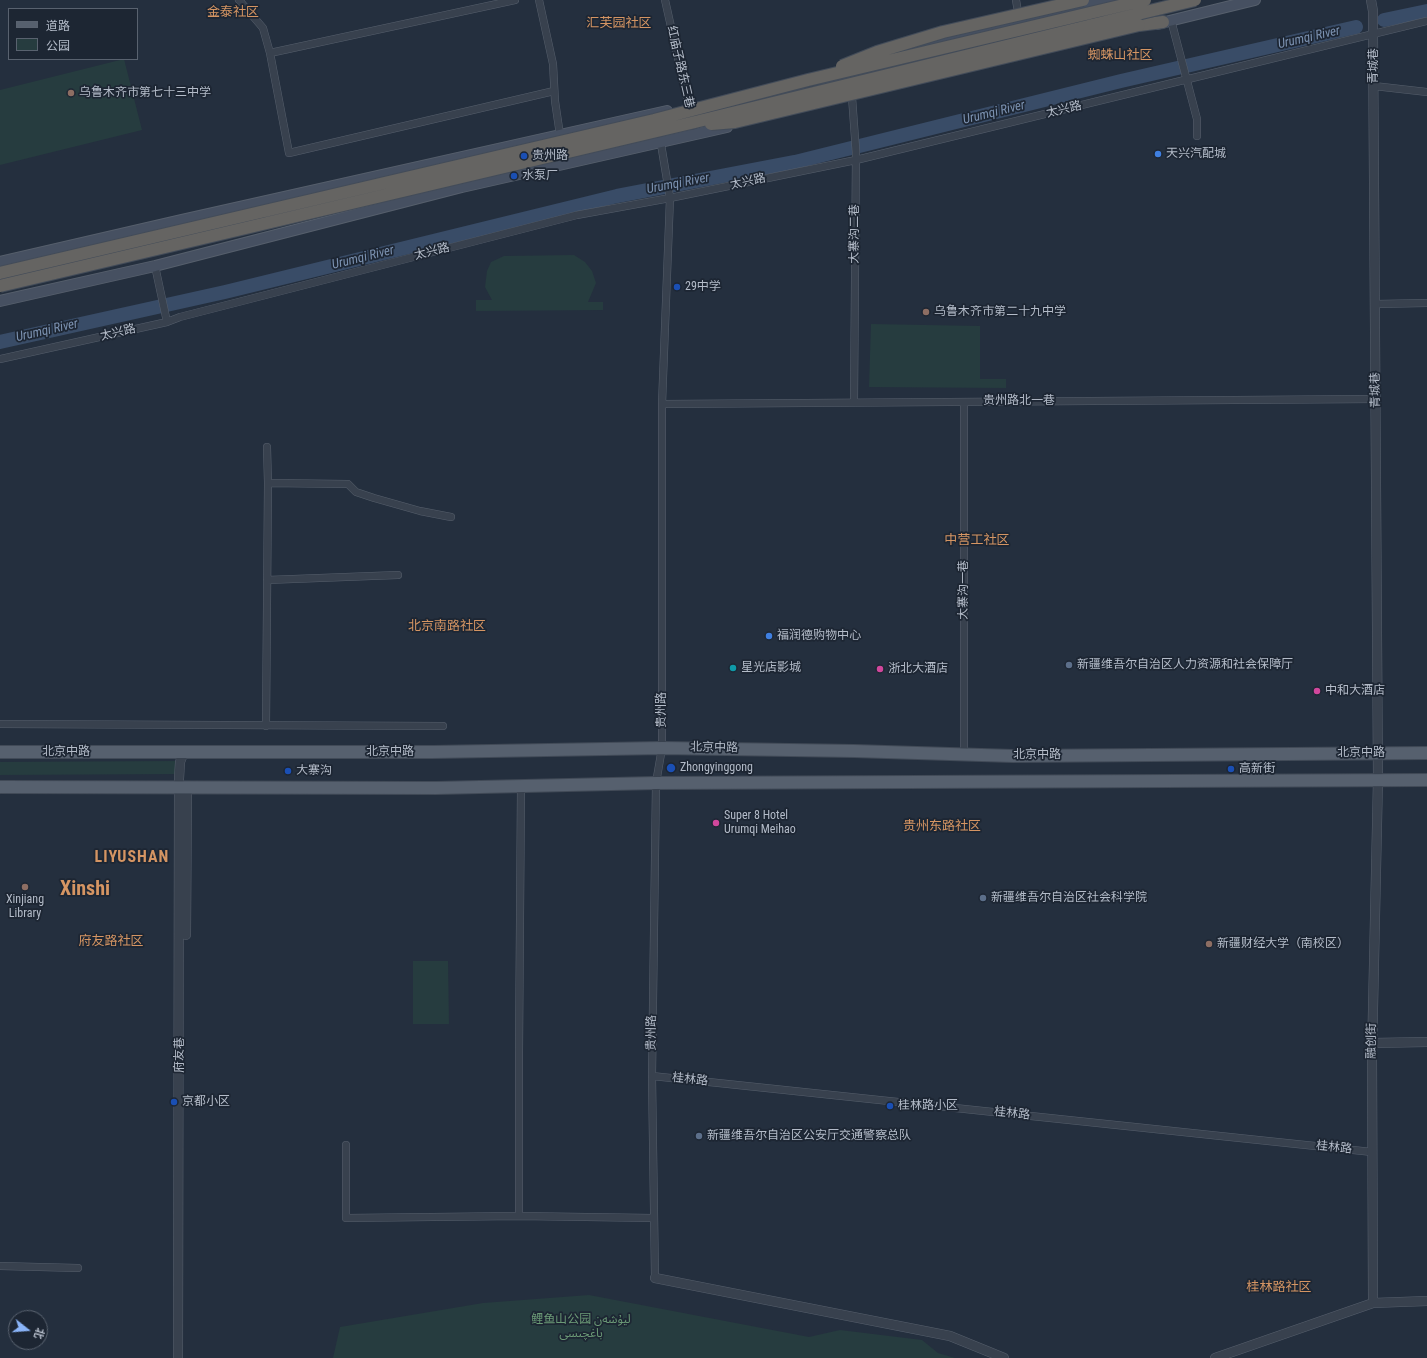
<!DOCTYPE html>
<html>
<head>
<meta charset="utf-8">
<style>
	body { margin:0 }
	#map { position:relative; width:1427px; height:1358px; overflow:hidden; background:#242f3e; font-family:"Roboto Condensed","Noto Sans SC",sans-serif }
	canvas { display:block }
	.legend { position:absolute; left:8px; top:8px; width:130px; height:52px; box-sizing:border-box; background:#1d2633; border:1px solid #59626f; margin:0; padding:5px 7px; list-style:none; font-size:12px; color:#b4bcc9 }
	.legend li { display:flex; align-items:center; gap:8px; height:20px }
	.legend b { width:20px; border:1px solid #59626f }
	.north { position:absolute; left:8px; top:1310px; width:40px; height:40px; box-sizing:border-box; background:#1d2633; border:1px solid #59626f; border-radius:50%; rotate:107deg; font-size:11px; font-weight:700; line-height:16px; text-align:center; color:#b4bcc9 }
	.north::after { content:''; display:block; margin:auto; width:14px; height:18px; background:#8ab4f8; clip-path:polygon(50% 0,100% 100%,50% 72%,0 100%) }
</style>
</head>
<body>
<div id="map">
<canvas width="1427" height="1358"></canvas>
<ul class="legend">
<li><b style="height:5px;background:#56606e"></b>道路</li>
<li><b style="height:11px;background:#263c3f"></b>公园</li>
</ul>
<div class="north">北</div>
</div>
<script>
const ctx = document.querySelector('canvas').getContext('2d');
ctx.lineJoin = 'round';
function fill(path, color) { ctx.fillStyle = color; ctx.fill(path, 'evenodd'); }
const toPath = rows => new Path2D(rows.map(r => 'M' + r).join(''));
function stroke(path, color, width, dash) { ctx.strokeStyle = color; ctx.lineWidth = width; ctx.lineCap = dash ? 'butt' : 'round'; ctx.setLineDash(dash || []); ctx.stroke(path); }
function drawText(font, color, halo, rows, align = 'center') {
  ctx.font = font + ' "Roboto Condensed","Noto Sans Arabic","Noto Sans SC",sans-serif'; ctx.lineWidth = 3.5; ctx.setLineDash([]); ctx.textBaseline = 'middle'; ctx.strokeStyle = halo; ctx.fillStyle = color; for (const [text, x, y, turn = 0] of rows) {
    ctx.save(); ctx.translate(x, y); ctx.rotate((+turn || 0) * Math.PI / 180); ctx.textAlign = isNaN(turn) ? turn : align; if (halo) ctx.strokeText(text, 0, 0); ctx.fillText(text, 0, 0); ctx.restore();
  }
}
fill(toPath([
	[124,59,142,130,0,165,0,90],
	[574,255,585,262,592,271,596,283,588,302,603,302,603,310,476,311,476,300,492,300,485,287,487,271,491,262,504,256],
	[871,324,980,326,980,379,1006,379,1006,388,869,387],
	[177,761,177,774,0,775,0,762],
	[413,961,448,961,449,1024,413,1024],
	[589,1295,809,1337,840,1330,922,1340,938,1353,955,1358,333,1358,340,1327,483,1303]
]), '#263c3f');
stroke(toPath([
	[1384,20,1427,11],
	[0,342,225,292,617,196,795,162,1121,81,1356,27]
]), '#394c67', 14);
const minor = toPath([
	[239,0,263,28,270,53,289,153,554,91],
	[539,0,553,64,555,101,560,135],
	[665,0,695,134],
	[1016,0,1019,18],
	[1171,20,1197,119,1197,136],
	[270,53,515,0],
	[847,67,852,97,856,152,854,402],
	[1374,86,1427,92],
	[155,266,167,322],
	[1375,304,1427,303],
	[0,359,167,322,180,317,577,215,670,198,856,160,1427,21],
	[964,402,964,755],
	[662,404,1377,399],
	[268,483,348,484,356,492,374,498,420,511,451,517],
	[267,580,398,575],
	[0,724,443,726],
	[266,726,268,483,267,447],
	[652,1076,1372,1152],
	[346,1145,346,1218,519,1216,653,1218],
	[519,1216,519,1052,521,786],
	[0,1266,78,1268],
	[655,1278,652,1076,656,783,662,748,662,404,670,198,660,138]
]);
const tertiary = toPath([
	[1371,0,1373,11,1373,34,1378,779,1372,1055,1373,1303],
	[186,935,187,788],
	[1372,1043,1427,1042],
	[655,1278,950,1336,1004,1358],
	[178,1358,179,779,180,762,184,752],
	[1215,1358,1373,1303,1427,1301]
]);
const secondary = toPath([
	[1157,24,1255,0],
	[884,56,954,37,1110,0],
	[0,262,181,220,667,111],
	[0,301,155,266,462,187,727,127]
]);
const primary = toPath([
	[0,752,433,752,662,748,854,751,1013,756,1427,753],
	[0,787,436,788,656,783,1427,780]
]);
const trunk = toPath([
	[1139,25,1163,22]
]);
stroke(minor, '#565f6c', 8);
stroke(tertiary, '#565f6c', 10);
stroke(secondary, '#565f6c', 12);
stroke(primary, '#414a57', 14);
stroke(trunk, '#434c59', 14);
stroke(minor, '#38414e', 7);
stroke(tertiary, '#38414e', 9);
stroke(secondary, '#465061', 10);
stroke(primary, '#56606e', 12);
stroke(trunk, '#656462', 12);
const trunkBridge = toPath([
	[842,66,877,52,943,32,1083,0],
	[711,124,735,122,1139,25],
	[0,273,654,120,808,80,1145,0],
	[0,286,691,123,1195,0]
]);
stroke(trunkBridge, '#434c59', 14, []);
stroke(trunkBridge, '#656462', 12);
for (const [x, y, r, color] of [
	[71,93,4,"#8d6e63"],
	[1158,154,4,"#3f7fe0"],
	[524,156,4,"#1a4fb4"],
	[514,176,4,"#1a4fb4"],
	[677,287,4,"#1a4fb4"],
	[926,312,4,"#8d6e63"],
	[769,636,4,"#3f7fe0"],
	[1069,665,4,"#5c6f8a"],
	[733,668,4,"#0f9aa8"],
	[880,669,4,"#d1479c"],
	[1317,691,4,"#d1479c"],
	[671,768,5,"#1a4fb4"],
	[1231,769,4,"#1a4fb4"],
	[288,771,4,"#1a4fb4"],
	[716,823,4,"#d1479c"],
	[25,887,4,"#8d6e63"],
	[983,898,4,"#5c6f8a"],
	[1209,944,4,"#8d6e63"],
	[174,1102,4,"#1a4fb4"],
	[890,1106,4,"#1a4fb4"],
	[699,1136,4,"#5c6f8a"]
]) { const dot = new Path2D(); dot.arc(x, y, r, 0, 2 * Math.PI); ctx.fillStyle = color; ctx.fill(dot); stroke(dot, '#1d2633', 1.5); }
drawText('12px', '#b4bcc9', '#1d2633', [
	["青城巷",1374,66,-90],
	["红庙子路东三巷",680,67,77],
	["太兴路",1064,110,-13],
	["太兴路",748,182,-12],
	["大寨沟二巷",855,234,-90],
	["太兴路",432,252,-14],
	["太兴路",118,333,-13],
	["青城巷",1376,390,-91],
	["贵州路北一巷",1019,401],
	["大寨沟一巷",964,590,-90],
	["贵州路",662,710,-90],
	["北京中路",714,748,1],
	["北京中路",66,752],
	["北京中路",390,752],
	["北京中路",1361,753],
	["北京中路",1037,755],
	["贵州路",652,1033,-89],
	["融创街",1372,1041,-89],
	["府友巷",180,1055,-90],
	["桂林路",690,1080,6],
	["桂林路",1012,1114,6],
	["桂林路",1334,1148,6]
]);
drawText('12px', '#b4bcc9', '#1d2633', [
	["乌鲁木齐市第七十三中学",79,93],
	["天兴汽配城",1166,154],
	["贵州路",532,156],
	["水泵厂",522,176],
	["29中学",685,287],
	["乌鲁木齐市第二十九中学",934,312],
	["福润德购物中心",777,636],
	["新疆维吾尔自治区人力资源和社会保障厅",1077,665],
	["星光店影城",741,668],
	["浙北大酒店",888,669],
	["中和大酒店",1325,691],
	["Zhongyinggong",680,768],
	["高新街",1239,769],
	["大寨沟",296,771],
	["Super 8 Hotel",724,816],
	["Urumqi Meihao",724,830],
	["新疆维吾尔自治区社会科学院",991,898],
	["Xinjiang",25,900,"center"],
	["Library",25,914,"center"],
	["新疆财经大学（南校区）",1217,944],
	["京都小区",182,1102],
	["桂林路小区",898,1106],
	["新疆维吾尔自治区公安厅交通警察总队",707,1136]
], 'left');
drawText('12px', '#6b9a76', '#1d2633', [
	["鲤鱼山公园 ليۇشەن",581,1320],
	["باغچىسى",581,1334]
]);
drawText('13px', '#d59563', '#1d2633', [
	["金泰社区",233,13],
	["汇芙园社区",619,24],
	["蜘蛛山社区",1120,56],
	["中营工社区",977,541],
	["北京南路社区",447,627],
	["贵州东路社区",942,827],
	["府友路社区",111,942],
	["桂林路社区",1279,1288]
]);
drawText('italic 13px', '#7c92b1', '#1d2633', [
	["Urumqi River",1309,38,-13],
	["Urumqi River",994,113,-14],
	["Urumqi River",678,184,-11],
	["Urumqi River",363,258,-14],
	["Urumqi River",47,331,-13]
]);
ctx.letterSpacing = '1px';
drawText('bold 16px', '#d59563', '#1d2633', [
	["LIYUSHAN",132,858]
]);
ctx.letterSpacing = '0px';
drawText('bold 20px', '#d59563', '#1d2633', [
	["Xinshi",85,890]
]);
</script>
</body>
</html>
